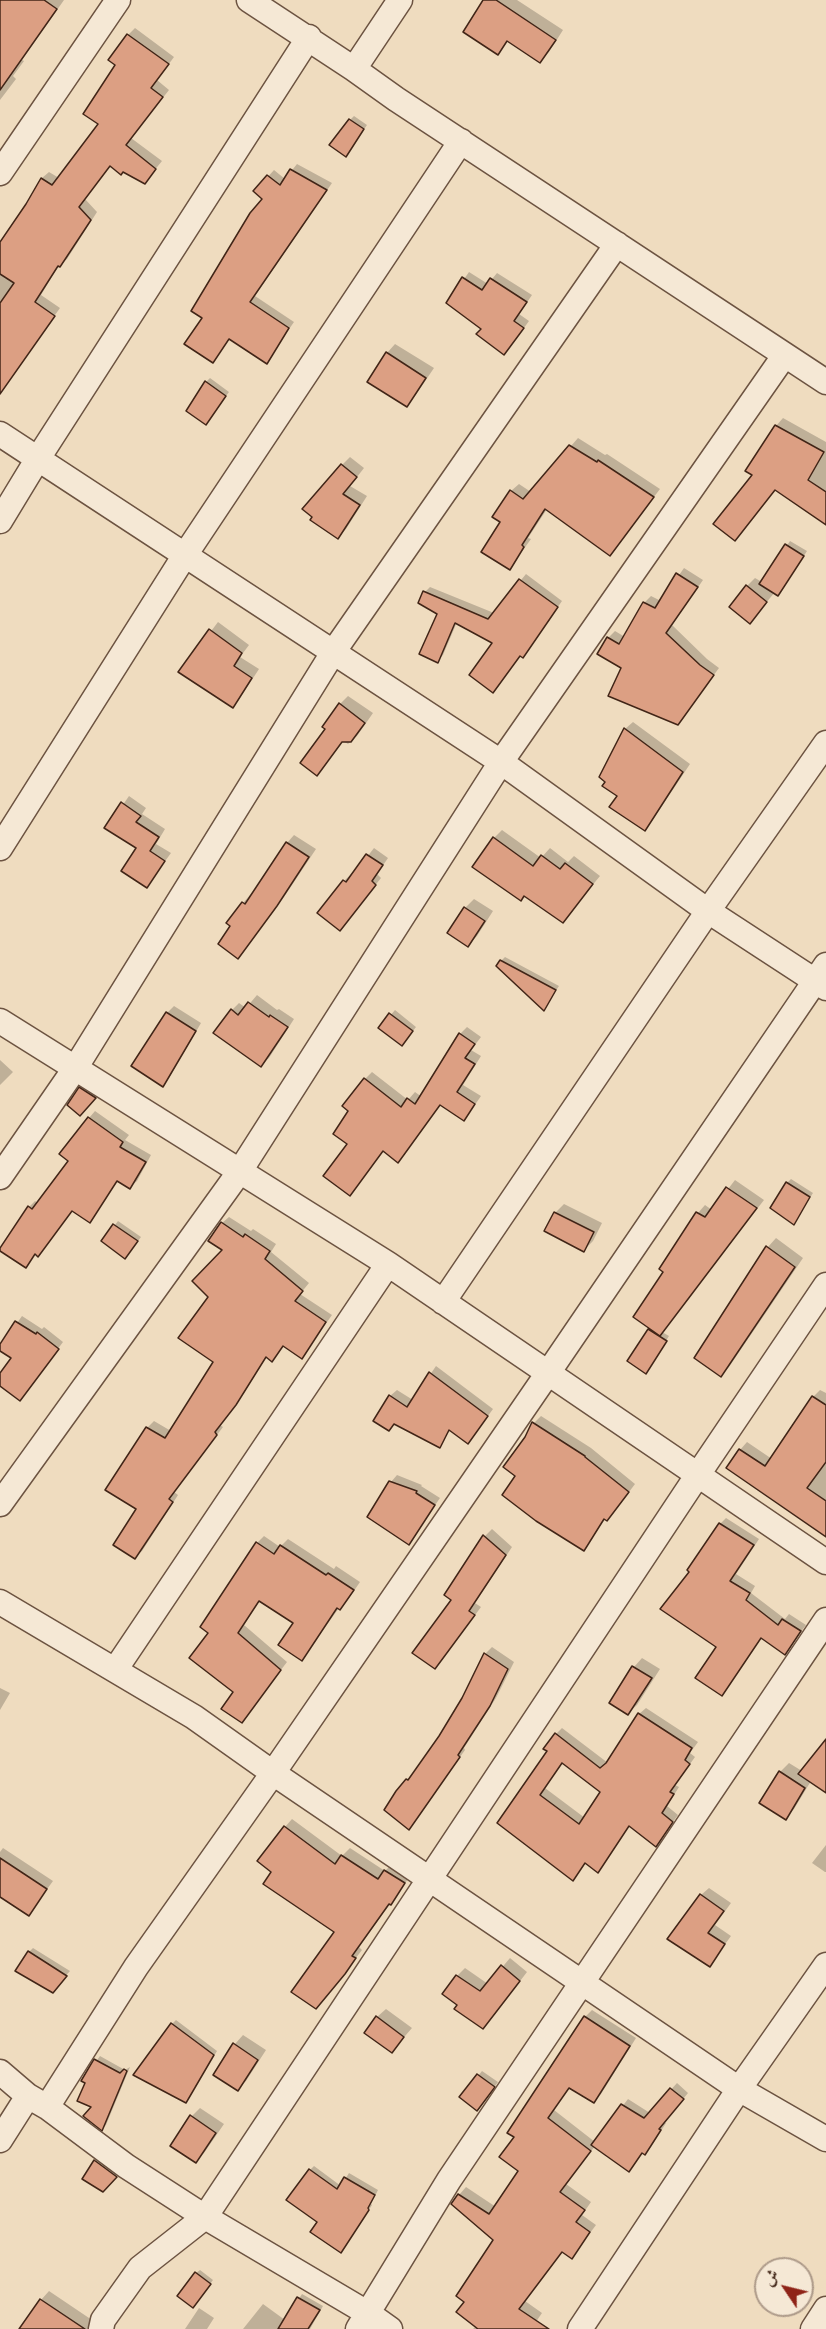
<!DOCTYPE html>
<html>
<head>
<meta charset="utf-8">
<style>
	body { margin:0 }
	#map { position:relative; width:826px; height:2329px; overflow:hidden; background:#efdcbf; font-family:Alegreya,Amiri,serif }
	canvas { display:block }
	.north { position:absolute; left:754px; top:2257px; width:60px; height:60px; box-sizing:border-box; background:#f5e8d5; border:2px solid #ad9a89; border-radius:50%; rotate:305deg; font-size:16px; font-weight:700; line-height:24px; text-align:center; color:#412517 }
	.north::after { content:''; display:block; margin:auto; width:21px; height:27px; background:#8f2418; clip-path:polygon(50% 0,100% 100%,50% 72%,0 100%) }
</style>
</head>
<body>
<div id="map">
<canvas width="826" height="2329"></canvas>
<div class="north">ش</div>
</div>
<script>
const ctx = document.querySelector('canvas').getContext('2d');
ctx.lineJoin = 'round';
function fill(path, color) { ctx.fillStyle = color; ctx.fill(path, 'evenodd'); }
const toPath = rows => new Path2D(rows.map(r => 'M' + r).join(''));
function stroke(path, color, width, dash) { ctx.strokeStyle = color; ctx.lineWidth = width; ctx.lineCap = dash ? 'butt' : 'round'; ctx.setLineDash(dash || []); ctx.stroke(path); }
fill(toPath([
	[0,0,64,0,22,60,24,61,13,76,16,79,0,100],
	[485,0,517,0,563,30,549,52,540,61,509,40,498,53],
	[135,28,174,57,157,80,169,90,131,138,162,161,145,182,111,165,85,199,97,212,67,259,59,265,41,295,60,308,17,368,0,356,0,246,42,178,49,172,59,178,100,124,117,65,128,35],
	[354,116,367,125,346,155,350,120],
	[297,164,332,183,255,296,294,322,266,362,230,338,213,361,264,199,255,191,274,170,285,179],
	[469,272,488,284,497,273,532,295,519,314,529,321,510,347,448,302],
	[395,344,434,368,415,396,407,405,387,353],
	[210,378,229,392,209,419,206,382],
	[783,418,826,442,826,524,776,489,735,539,754,475,776,426],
	[578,438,605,455,607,454,660,489,610,554,547,509,528,538,531,539,510,568,502,522,511,491,519,484,531,492],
	[350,457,364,468,350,486,367,496,346,529,338,537,342,465],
	[790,541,807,551,782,590,775,592,750,622,747,586,755,578,762,582],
	[684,568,703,580,672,625,707,659,719,668,678,723,623,667,608,638,615,631,625,637,645,602,651,596,661,601],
	[526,574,562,601,528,650,523,656,521,655,498,686,494,642,457,622,443,655,437,661,439,613,425,592,430,587,494,613],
	[218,622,249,645,240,657,259,669,240,698,233,706,181,671],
	[348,696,373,713,357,736,348,744,343,741,317,774,327,729,340,704],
	[633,722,690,764,652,821,645,829,619,795,625,729],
	[129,796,146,808,142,814,165,829,156,844,171,853,147,886,138,847,107,828],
	[502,830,541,858,550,848,568,862,574,856,600,876,563,921,525,895,521,900,494,838],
	[294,835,316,849,284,897,245,949,243,903,250,895,252,896,287,843],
	[374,848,388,858,377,874,381,878,346,922,344,881,351,874,353,875],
	[474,899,493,911,477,936,468,945,465,908],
	[505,957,559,986,544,1008,501,961],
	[257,995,277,1010,279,1009,294,1019,269,1058,261,1065,232,1010,239,1003,246,1008],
	[174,1006,201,1023,169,1078,163,1085,167,1013],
	[395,1010,416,1027,406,1040,380,1028],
	[467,1027,481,1037,471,1050,481,1056,463,1085,481,1096,470,1112,463,1119,441,1104,398,1161,384,1150,350,1194,350,1111,365,1079,372,1072,408,1100,415,1092,422,1097,460,1034],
	[0,1060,13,1072,0,1085],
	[84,1084,99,1093,84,1110,80,1088],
	[95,1111,129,1135,125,1140,151,1155,137,1181,130,1187,118,1180,89,1221,73,1210,25,1266,29,1207,35,1201,38,1203,70,1161,89,1118],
	[791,1179,813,1193,794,1223,787,1183],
	[735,1180,764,1200,662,1332,669,1336,646,1372,629,1361,651,1328,665,1271,661,1268,698,1213,705,1205,712,1210],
	[564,1204,602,1223,593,1241,584,1250,555,1213],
	[229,1217,251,1231,253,1229,276,1244,271,1252,309,1283,300,1294,332,1315,302,1357,284,1345,272,1360,267,1356,242,1396,220,1425,223,1427,174,1492,178,1495,142,1551,135,1557,138,1509,147,1428,154,1421,171,1431,215,1362,210,1297,224,1250,222,1223],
	[118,1221,141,1237,129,1253,103,1241],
	[776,1238,803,1258,729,1367,721,1375,696,1358,768,1247],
	[22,1316,42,1329,44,1327,63,1342,25,1393,0,1384,0,1376,13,1357,0,1349,0,1347],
	[436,1366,493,1409,474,1435,451,1429,439,1446,395,1423,389,1429,390,1396,397,1390,413,1400],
	[820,1390,826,1393,826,1535,740,1450,747,1442,772,1459,813,1397],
	[541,1416,591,1448,635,1484,614,1512,607,1519,606,1518,584,1549,517,1475,527,1438,534,1423],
	[397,1475,422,1485,421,1486,440,1498,409,1543,391,1482],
	[726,1518,759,1539,736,1574,755,1586,751,1593,785,1619,789,1614,806,1625,785,1653,762,1637,722,1694,719,1646,691,1571,720,1524],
	[492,1529,512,1547,475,1603,481,1607,442,1660,453,1599,447,1595,485,1536],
	[264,1536,280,1547,288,1539,334,1569,336,1566,360,1582,347,1601,339,1608,302,1659,295,1623,260,1600,244,1625,287,1662,242,1721,235,1691,210,1633,257,1543],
	[492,1647,514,1662,496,1698,464,1748,465,1750,409,1828,407,1780,414,1774,463,1699,485,1654],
	[642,1658,660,1669,637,1705,628,1713,634,1667],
	[0,1688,10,1693,0,1710],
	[646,1708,698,1742,690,1753,695,1757,675,1785,679,1787,667,1806,678,1815,656,1845,630,1825,598,1871,586,1863,573,1879,499,1823,549,1751,556,1734,562,1728,608,1763,639,1714],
	[563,1762,602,1791,585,1818,545,1788],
	[826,1742,826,1791,811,1781,794,1809,785,1818,780,1772,789,1763,802,1771],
	[292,1819,342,1856,350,1848,385,1871,393,1863,411,1875,359,1947,362,1950,324,1999,336,1931,273,1871,285,1827],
	[826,1845,826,1872,825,1872,812,1863],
	[3,1848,53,1881,29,1914,0,1894,0,1852],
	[709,1888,731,1903,715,1925,731,1936,710,1965,701,1895],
	[33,1948,70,1971,52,1991,29,1952],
	[510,1958,527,1972,491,2019,459,2005,457,1976,465,1968,488,1984],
	[386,2009,412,2028,392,2051,377,2017],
	[592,2010,636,2038,601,2094,593,2101,570,2087,554,2110,595,2142,628,2099,650,2113,677,2083,688,2093,664,2122,666,2123,651,2147,645,2153,643,2152,634,2164,595,2146,566,2184,591,2202,582,2215,596,2225,572,2257,563,2251,525,2301,542,2313,531,2329,473,2329,476,2326,466,2301,495,2240,459,2195,466,2187,496,2207,520,2170,516,2137,585,2017],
	[176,2020,217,2051,186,2101,172,2024],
	[243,2035,266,2050,246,2081,237,2089,235,2044],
	[100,2056,125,2070,130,2067,106,2125,102,2129,87,2082,83,2080],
	[482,2071,498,2082,481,2105,461,2097],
	[200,2108,224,2124,204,2153,196,2161,192,2116],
	[99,2157,119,2172,103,2190,84,2178],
	[314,2166,341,2186,349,2173,378,2190,371,2204,372,2205,345,2247,319,2222,310,2170],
	[200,2270,213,2280,197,2302,196,2273],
	[49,2291,92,2320,89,2329,34,2329,41,2300],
	[302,2294,323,2306,310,2329,243,2329,263,2304,285,2320],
	[199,2308,214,2318,207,2329,185,2329]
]), '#0003');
const building = toPath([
	[0,0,44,0,57,9,0,90,0,0],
	[483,0,496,0,556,40,540,63,507,41,498,55,463,32,483,0],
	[127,34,169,64,151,88,163,97,126,145,156,169,145,184,123,172,121,175,110,166,79,207,91,220,60,267,58,266,35,302,55,316,0,394,0,303,14,283,0,274,0,242,26,204,41,178,52,185,98,124,83,114,115,65,108,60,127,34],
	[349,119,364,129,346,157,329,145,349,119],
	[290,169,327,190,250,302,289,328,267,364,229,339,213,363,184,344,202,318,191,311,250,213,262,199,253,191,267,175,280,185,290,169],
	[462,277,482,290,490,278,527,302,514,321,524,328,504,355,476,334,481,329,446,303,462,277],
	[386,352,426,378,407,407,367,382,386,352],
	[205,381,226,396,206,425,186,411,205,381],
	[775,425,824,452,808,480,826,492,826,525,775,490,735,541,713,524,752,475,745,471,775,425],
	[569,445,597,462,598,460,654,497,610,556,545,509,522,545,524,547,510,570,481,552,500,522,492,517,510,490,523,499,569,445],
	[341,464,357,477,343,494,360,505,338,539,310,520,312,517,302,509,341,464],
	[785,544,804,556,778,596,759,584,785,544],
	[676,573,698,587,666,633,700,665,714,675,678,725,608,696,621,668,597,654,607,637,619,644,643,602,655,608,676,573],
	[519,579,558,607,523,658,520,656,493,693,469,675,492,643,455,623,438,663,419,654,437,614,418,603,423,591,488,619,519,579],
	[746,585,767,602,750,624,729,607,746,585],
	[209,629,242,653,234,666,252,678,233,708,178,672,209,629],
	[339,703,365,723,351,742,342,742,317,776,300,763,325,729,322,727,339,703],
	[624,728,683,772,645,831,609,807,617,796,602,786,605,782,599,777,624,728],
	[121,802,141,816,136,822,159,837,150,851,165,861,147,888,121,871,136,848,104,828,121,802],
	[493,837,533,866,541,855,560,869,565,863,593,884,563,923,524,896,521,901,472,867,493,837],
	[286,842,309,857,277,906,238,959,218,944,230,926,226,923,242,902,245,904,286,842],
	[366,854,383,865,372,881,376,885,340,931,317,913,343,880,346,882,366,854],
	[464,907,485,921,468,947,447,933,464,907],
	[500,960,556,990,544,1011,496,966,500,960],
	[248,1002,269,1017,270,1015,288,1027,261,1067,213,1033,231,1009,238,1015,248,1002],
	[166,1012,196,1031,163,1087,131,1066,166,1012],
	[389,1013,413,1031,402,1046,378,1028,389,1013],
	[459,1033,475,1044,465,1058,475,1064,457,1092,475,1104,464,1121,440,1105,398,1163,383,1151,350,1196,323,1176,347,1144,333,1134,348,1111,342,1106,364,1078,401,1107,407,1098,415,1104,459,1033],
	[79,1087,96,1098,80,1116,67,1105,79,1087],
	[88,1117,123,1142,120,1147,146,1162,130,1189,117,1181,90,1223,72,1211,38,1257,35,1254,26,1268,0,1251,0,1248,28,1206,32,1209,68,1161,59,1154,88,1117],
	[786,1182,810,1197,794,1225,770,1208,786,1182],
	[726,1187,757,1208,660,1336,633,1317,663,1272,659,1269,696,1212,705,1217,726,1187],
	[554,1212,594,1232,584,1252,544,1231,554,1212],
	[221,1222,243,1237,245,1234,270,1251,265,1259,303,1291,295,1301,326,1322,302,1359,283,1346,272,1362,266,1357,236,1405,215,1432,217,1435,169,1499,173,1502,135,1559,113,1545,136,1509,105,1490,146,1427,165,1438,213,1362,178,1338,208,1297,192,1281,222,1250,208,1241,221,1222],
	[113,1224,138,1241,125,1259,101,1241,113,1224],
	[766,1246,795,1267,721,1377,694,1358,766,1246],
	[15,1321,36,1334,37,1332,59,1349,20,1401,0,1386,0,1373,11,1358,0,1351,0,1344,15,1321],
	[648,1329,667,1341,646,1374,627,1361,648,1329],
	[429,1372,488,1416,468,1444,449,1430,440,1448,394,1424,389,1431,373,1421,389,1395,407,1407,429,1372],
	[812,1396,826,1405,826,1462,807,1488,826,1501,826,1537,726,1468,739,1449,765,1466,812,1396],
	[532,1422,585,1456,585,1457,629,1492,607,1521,604,1519,584,1551,536,1521,502,1495,515,1476,503,1467,525,1437,532,1422],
	[389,1481,417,1491,416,1493,435,1505,409,1545,367,1517,389,1481],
	[719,1523,754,1545,730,1581,750,1593,746,1600,778,1625,782,1619,801,1631,785,1655,761,1638,722,1696,695,1678,716,1647,660,1609,689,1572,687,1570,719,1523],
	[483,1535,506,1555,469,1611,475,1615,435,1669,412,1653,451,1600,444,1595,483,1535],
	[256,1542,274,1554,280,1545,326,1575,328,1573,354,1590,340,1610,337,1608,302,1661,278,1645,293,1623,259,1601,238,1633,281,1670,242,1723,221,1709,233,1692,189,1658,208,1633,200,1627,256,1542],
	[484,1653,508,1669,490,1706,458,1755,460,1757,409,1830,384,1810,396,1791,406,1779,408,1780,439,1736,462,1698,484,1653],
	[632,1666,652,1678,628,1715,609,1703,632,1666],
	[638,1713,692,1748,685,1760,690,1764,670,1792,674,1794,662,1813,673,1822,656,1847,629,1826,598,1873,585,1863,573,1881,497,1823,547,1751,543,1749,555,1733,600,1768,606,1763,638,1713],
	[562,1763,600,1792,579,1824,540,1795,562,1763],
	[826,1739,826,1793,798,1774,826,1739],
	[779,1771,805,1788,786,1820,759,1803,779,1771],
	[284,1826,335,1864,341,1855,378,1879,384,1870,405,1883,391,1905,389,1904,352,1956,356,1958,345,1974,316,2009,291,1992,334,1932,263,1884,271,1872,257,1861,284,1826],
	[0,1858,47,1889,29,1916,0,1897,0,1858],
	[700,1894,724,1911,708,1933,725,1944,710,1967,667,1939,700,1894],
	[28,1951,67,1976,53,1993,15,1971,28,1951],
	[501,1965,520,1981,483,2029,454,2009,457,2005,442,1994,456,1975,480,1991,501,1965],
	[376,2016,404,2037,392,2053,364,2033,376,2016],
	[584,2016,630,2046,594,2103,569,2088,548,2118,591,2151,560,2192,585,2210,576,2222,590,2232,572,2259,562,2252,519,2309,549,2329,478,2329,456,2312,464,2302,456,2296,493,2240,451,2204,458,2194,489,2214,518,2171,499,2157,514,2137,507,2133,584,2016],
	[171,2023,214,2055,186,2103,133,2075,171,2023],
	[233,2043,258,2060,238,2091,213,2075,233,2043],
	[94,2059,120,2073,124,2069,127,2071,102,2131,83,2116,91,2107,77,2101,85,2083,81,2081,94,2059],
	[477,2074,495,2087,477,2111,459,2097,477,2074],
	[670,2088,684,2099,659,2129,661,2130,645,2155,642,2153,629,2172,591,2145,621,2104,644,2118,670,2088],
	[190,2115,216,2133,196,2163,170,2146,190,2115],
	[94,2160,117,2177,103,2192,82,2179,94,2160],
	[309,2169,337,2189,344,2177,375,2195,368,2208,369,2210,341,2253,310,2232,317,2222,286,2200,309,2169],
	[195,2272,211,2284,193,2308,177,2296,195,2272],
	[297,2297,320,2310,308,2329,278,2329,297,2297],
	[40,2299,85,2329,19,2329,40,2299]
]);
fill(building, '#dc9f83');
stroke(building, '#412517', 1.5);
const street = toPath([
	[249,0,354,69],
	[400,0,354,69,396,99,826,382],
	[0,173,118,0],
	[0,434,501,762,708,911,826,988],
	[0,521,37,460,309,37],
	[0,848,185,555,461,141],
	[0,1021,388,1264,826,1562],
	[0,1177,76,1067,334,651,617,244],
	[443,1302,708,911,826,743],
	[0,1504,240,1171,501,762,784,356],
	[0,1602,194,1717,273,1773,739,2089,826,2139],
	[115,1670,388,1264],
	[0,2072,28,2096,47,2107,126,2166,205,2217,369,2314,390,2329],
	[47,2107,136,1967,273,1773,548,1373,826,965],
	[0,2140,28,2096],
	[101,2329,103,2320,140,2268,205,2217,697,1476,826,1285],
	[358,2329,449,2180,826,1620],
	[580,2329,739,2089,826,1965],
	[813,2329,826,2309]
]);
stroke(street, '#6c5341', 27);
stroke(street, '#f5e8d5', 24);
</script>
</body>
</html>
